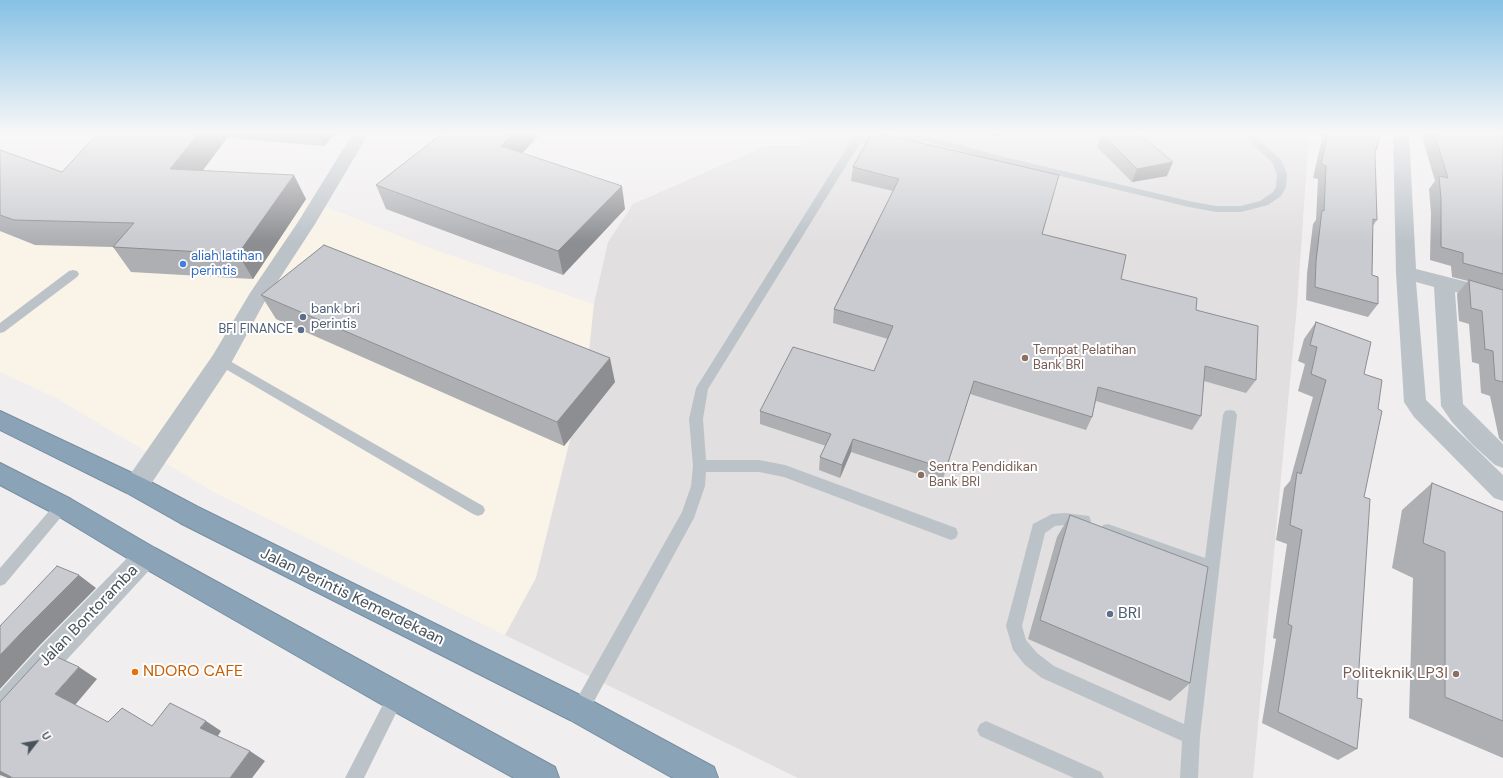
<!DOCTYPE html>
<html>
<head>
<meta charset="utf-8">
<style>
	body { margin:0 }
	#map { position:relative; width:1503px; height:778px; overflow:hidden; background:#f0eeee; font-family:"DM Sans",sans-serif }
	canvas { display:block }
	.north { position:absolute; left:16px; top:722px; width:40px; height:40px; -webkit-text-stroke:3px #fff; paint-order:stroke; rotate:59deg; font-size:11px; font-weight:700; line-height:16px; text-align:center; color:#485259 }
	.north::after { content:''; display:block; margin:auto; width:14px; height:18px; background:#485259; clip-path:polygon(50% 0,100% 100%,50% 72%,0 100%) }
</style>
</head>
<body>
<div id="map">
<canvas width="1503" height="778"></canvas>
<div class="north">U</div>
</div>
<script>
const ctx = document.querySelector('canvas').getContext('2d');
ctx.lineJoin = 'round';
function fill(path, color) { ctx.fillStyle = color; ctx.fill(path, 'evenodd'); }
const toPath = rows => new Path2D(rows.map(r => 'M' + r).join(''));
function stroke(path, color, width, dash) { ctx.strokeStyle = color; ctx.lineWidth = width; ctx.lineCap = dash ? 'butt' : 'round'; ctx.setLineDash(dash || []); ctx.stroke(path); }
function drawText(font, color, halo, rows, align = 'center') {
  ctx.font = font + ' "DM Sans",sans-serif'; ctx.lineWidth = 4; ctx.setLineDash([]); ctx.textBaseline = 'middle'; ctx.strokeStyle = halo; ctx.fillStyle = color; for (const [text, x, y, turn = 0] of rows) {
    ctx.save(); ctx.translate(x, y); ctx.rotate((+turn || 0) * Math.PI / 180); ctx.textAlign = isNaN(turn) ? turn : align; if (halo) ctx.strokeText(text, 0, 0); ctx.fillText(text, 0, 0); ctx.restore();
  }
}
fill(toPath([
	[234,133,185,195,306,199,435,250,594,304,587,371,536,578,505,635,217,494,56,398,0,372,0,165,75,194]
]), '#f9f3e8');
fill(toPath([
	[814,133,1309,133,1297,306,1253,778,798,778,505,635,536,578,587,371,594,304,608,242,633,204,765,146,804,145]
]), '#e1dfdf');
const highway = toPath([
	[0,411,145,479,198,507,590,700,714,767,718,778,673,778,570,720,180,523,127,493,0,430,0,411],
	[0,463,71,499,155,548,555,767,559,778,514,778,386,707,137,564,53,513,0,485,0,463]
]);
stroke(highway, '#768ea2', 2);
fill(toPath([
	[856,133,866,133,863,137,923,135,996,155,1189,201,1216,206,1241,206,1260,201,1273,192,1276,187,1277,174,1272,162,1240,133,1251,133,1281,160,1287,174,1286,187,1281,196,1268,205,1241,212,1216,212,1189,207,994,160,923,141,860,143,708,389,703,419,706,460,759,460,785,465,956,528,958,533,956,538,951,540,784,477,759,472,706,472,705,486,694,518,586,716,580,719,574,716,571,710,574,704,682,512,691,486,693,466,689,419,696,388,856,133],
	[73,270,77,271,79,274,77,277,4,332,0,333,0,323,69,271,73,270],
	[221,356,483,506,485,510,483,514,478,516,473,514,217,364,215,361,217,358,221,356],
	[1230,410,1235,411,1237,415,1200,736,1198,778,1180,778,1182,741,1042,678,1025,665,1013,650,1006,626,1033,524,1052,514,1065,513,1089,516,1091,521,1089,526,1084,527,1065,525,1055,526,1045,533,1022,626,1026,640,1037,653,1054,666,1184,724,1203,571,1103,535,1101,530,1103,525,1108,524,1205,558,1223,415,1225,411,1230,410],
	[62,500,67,502,69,506,67,510,5,584,0,586,0,568,57,502,62,500],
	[396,689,402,691,404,697,364,778,345,778,390,691,396,689],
	[986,721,1101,772,1104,778,1074,778,980,736,977,730,980,724,986,721]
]), '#bbc3c9');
fill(toPath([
	[353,133,369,133,315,224,265,301,229,367,145,493,136,496,127,493,124,486,127,479,213,355,250,293,298,222,353,133],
	[1393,133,1409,133,1416,269,1503,291,1503,305,1455,292,1463,404,1503,444,1503,468,1495,465,1472,444,1452,422,1441,406,1434,287,1416,282,1426,400,1503,475,1503,501,1494,498,1414,417,1404,402,1396,273,1393,133],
	[146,545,155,548,159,556,155,564,61,666,10,723,0,728,0,691,41,646,137,548,146,545]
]), '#bbc3c9');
fill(highway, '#8ba3b7');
fill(toPath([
	[98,133,335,133,324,146,227,138,203,170,306,199,253,279,131,272,113,247,35,245,0,231,0,150,62,172],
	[441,133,538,133,539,135,522,153,625,209,563,275,386,209,376,185,442,133],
	[872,133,1042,234,1121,279,1196,310,1256,380,1246,393,1204,381,1201,416,1192,430,1096,401,1092,417,1086,430,970,394,942,482,851,452,840,478,819,470,820,457,826,446,760,424,760,411,874,371,888,339,833,323,834,309,893,191,851,181,853,167],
	[990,133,1010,133,993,136],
	[1321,133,1381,133,1375,153,1377,220,1372,227,1372,275,1378,304,1368,317,1306,300,1307,274,1313,224,1316,220,1318,179,1313,178,1323,133],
	[1421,133,1503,133,1503,442,1499,438,1490,396,1481,393,1479,364,1472,362,1469,324,1459,321,1457,294,1468,281,1452,277,1451,266,1430,260,1431,213,1429,189,1435,181],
	[1102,134,1167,176,1132,182,1097,147],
	[261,295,615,382,564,446,276,319],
	[1316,322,1364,374,1364,497,1357,698,1357,749,1338,760,1262,723,1276,639,1273,638,1287,544,1276,540,1284,488,1290,481,1313,397,1298,391,1305,364,1298,361,1304,339],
	[1432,483,1503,512,1503,758,1409,718,1413,578,1392,568,1402,510],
	[1070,515,1190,683,1170,701,1028,639,1057,537]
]), '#adafb3');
fill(toPath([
	[199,133,224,133,227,138,186,193,170,169],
	[318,133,335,133,324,146],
	[513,133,538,133,539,135,507,170,501,146],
	[994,133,1010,133,993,136],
	[1173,162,1167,176,1132,182,1137,169],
	[294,175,306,199,253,279,238,254],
	[622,186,625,209,563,275,558,251],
	[610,358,615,382,564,446,557,422],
	[853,439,851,452,840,478,842,465],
	[79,575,96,588,40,645,0,689,0,655,21,633],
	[79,667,97,679,75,705,55,694],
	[206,721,221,731,216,739,200,728],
	[250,751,265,761,252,778,230,778],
	[0,770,13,775,11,778,8,778,0,775]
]), '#8d8e92');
const building = toPath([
	[98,133,199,133,170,169,294,175,238,254,113,247,134,223,14,220,0,215,0,150,62,172,98,133],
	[443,133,513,133,501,146,622,186,558,251,376,185,443,133],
	[872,133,878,133,1059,175,1042,234,1126,255,1121,279,1197,298,1196,310,1258,326,1256,380,1205,366,1201,416,1098,387,1092,417,974,381,946,469,853,439,842,465,820,457,831,434,760,411,793,347,874,371,893,326,834,309,899,179,853,167,872,133],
	[1105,133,1138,133,1173,162,1137,169,1102,134,1105,133],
	[1328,133,1381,133,1375,153,1377,220,1373,219,1372,275,1378,277,1378,304,1315,287,1316,261,1322,210,1324,211,1326,166,1321,164,1328,133],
	[1434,133,1503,133,1503,274,1463,263,1463,253,1441,247,1441,199,1439,176,1448,178,1434,133],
	[324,245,610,358,557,422,261,295,324,245],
	[1469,280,1503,290,1503,382,1495,380,1493,351,1485,349,1482,311,1471,308,1469,280],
	[1316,322,1371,342,1364,374,1382,380,1378,409,1382,411,1364,497,1370,499,1357,698,1362,699,1357,749,1278,712,1292,626,1288,624,1302,530,1290,525,1297,472,1301,474,1326,380,1311,374,1317,347,1310,345,1316,322],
	[1432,483,1503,512,1503,721,1445,697,1445,552,1423,543,1432,483],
	[1070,515,1208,567,1190,683,1040,620,1070,515],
	[57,566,79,575,21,633,0,655,0,626,57,566],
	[46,652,79,667,55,694,108,722,122,708,152,726,170,703,206,721,200,728,250,751,230,778,13,778,0,771,0,702,46,652]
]);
fill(building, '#c9cbd0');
stroke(building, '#8d8e92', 1);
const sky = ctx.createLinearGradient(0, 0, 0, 242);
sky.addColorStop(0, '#86c1e5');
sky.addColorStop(0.55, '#f8f7f7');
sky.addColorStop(1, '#f8f7f700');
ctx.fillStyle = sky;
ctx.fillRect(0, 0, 1503, 242);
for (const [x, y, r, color] of [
	[183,264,4,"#3f7fe0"],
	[303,317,4,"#5c6f8a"],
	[301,330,4,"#5c6f8a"],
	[1025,358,4,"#8d6e63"],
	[921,475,4,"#8d6e63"],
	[1110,614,4,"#5c6f8a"],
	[135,672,4,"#e8710a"],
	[1456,674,4,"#8d6e63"]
]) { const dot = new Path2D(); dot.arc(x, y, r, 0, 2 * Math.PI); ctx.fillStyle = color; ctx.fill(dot); stroke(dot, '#fff', 1.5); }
drawText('13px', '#366cbe', '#fff', [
	["aliah latihan",191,257],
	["perintis",191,272]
], 'left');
drawText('13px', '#4e5e75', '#fff', [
	["bank bri",311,310],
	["perintis",311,325],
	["BFI FINANCE",293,330,"right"]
], 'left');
drawText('13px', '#785e54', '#fff', [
	["Tempat Pelatihan",1033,351],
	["Bank BRI",1033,366],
	["Sentra Pendidikan",929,468],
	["Bank BRI",929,483]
], 'left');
drawText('16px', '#485259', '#fff', [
	["Jalan Perintis Kemerdekaan",352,597,26],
	["Jalan Bontoramba",89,616,-46]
]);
drawText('16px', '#4e5e75', '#fff', [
	["BRI",1118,614]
], 'left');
drawText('16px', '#c56008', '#fff', [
	["NDORO CAFE",143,672]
], 'left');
drawText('16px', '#785e54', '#fff', [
	["Politeknik LP3I",1448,674]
], 'right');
</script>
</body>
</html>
